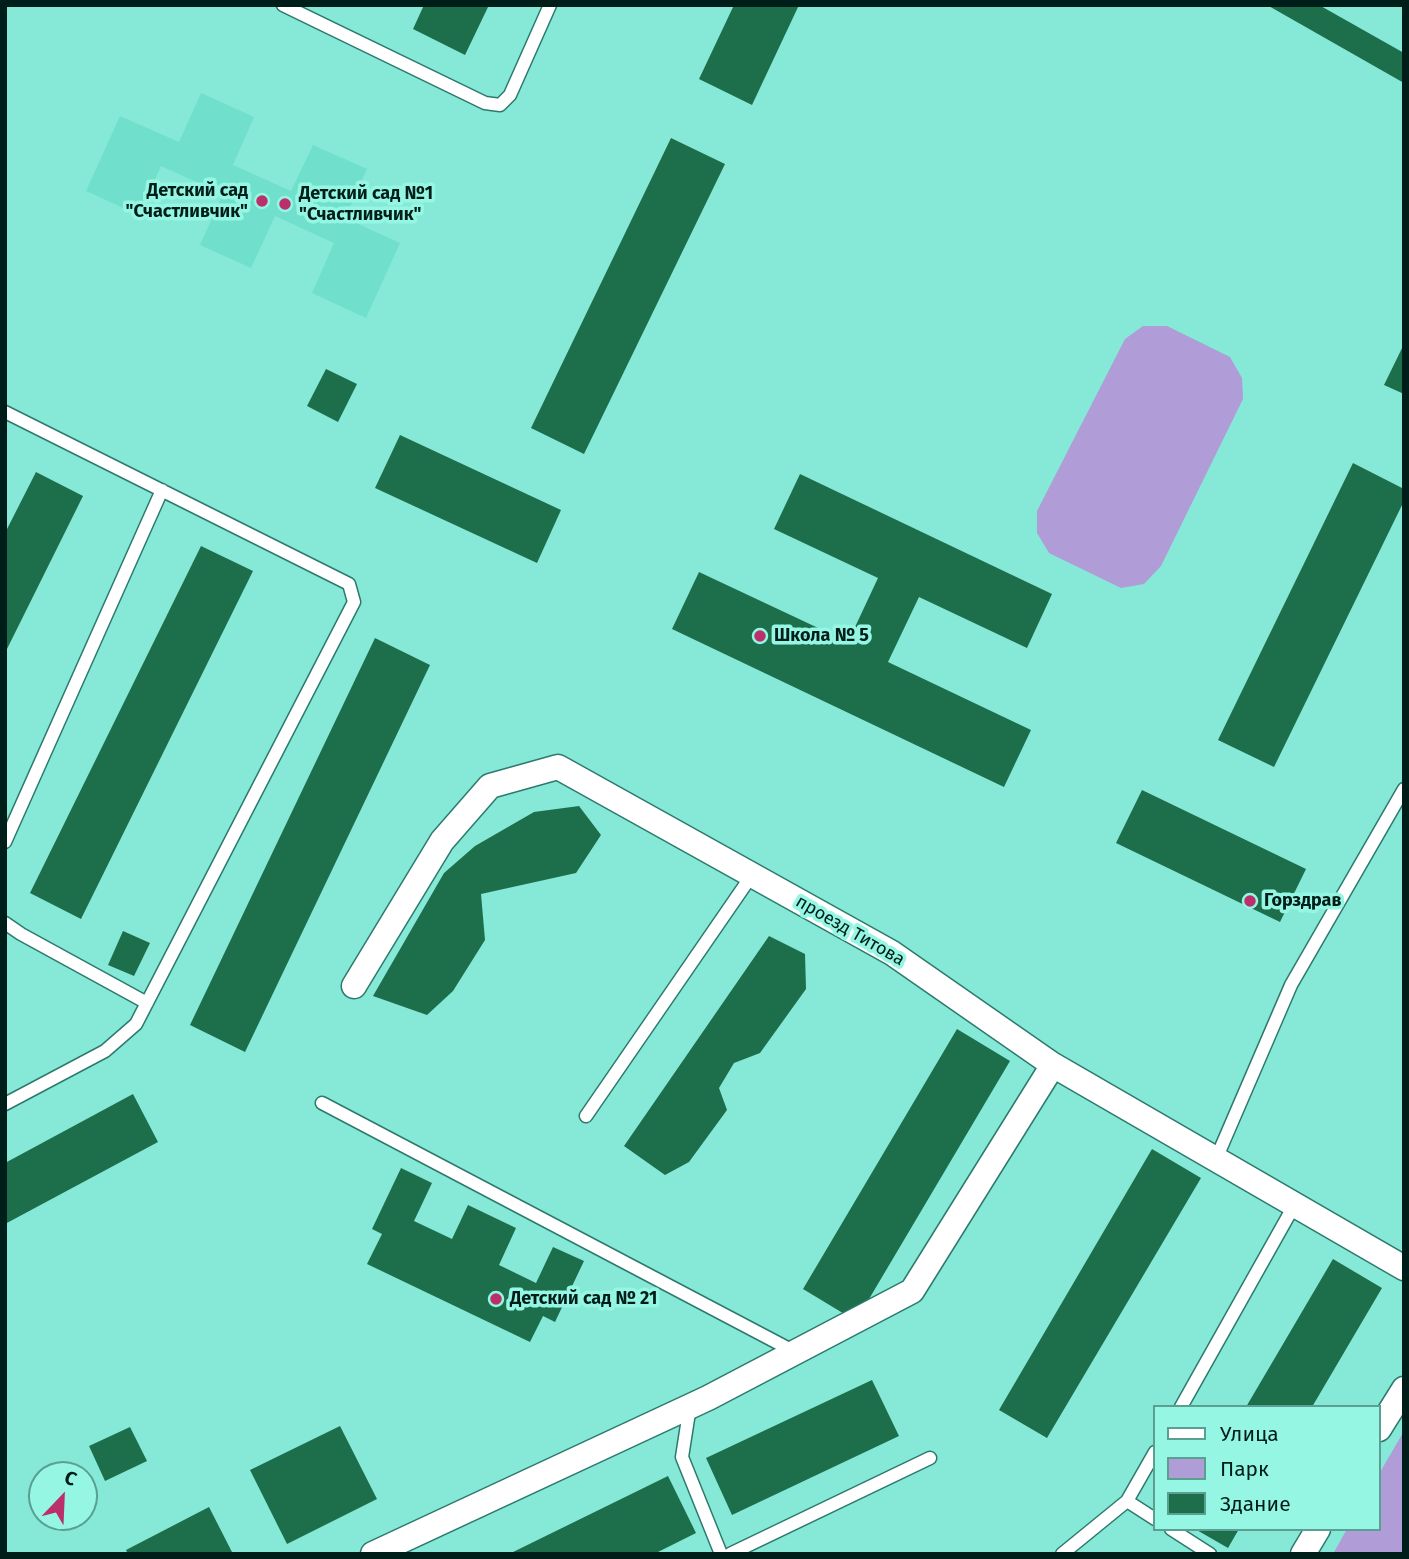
<!DOCTYPE html>
<html>
<head>
<meta charset="utf-8">
<style>
	body { margin:0 }
	#map { position:relative; width:1409px; height:1559px; overflow:hidden; background:#86e8d6; font-family:"Fira Sans",sans-serif }
	canvas { display:block }
	.frame { position:absolute; inset:0; border:7px solid #001e19; pointer-events:none }
	.legend { position:absolute; left:1153px; top:1405px; width:228px; height:126px; box-sizing:border-box; background:#94f6e3; border:2px solid #59a092; margin:0; padding:9px 12px; list-style:none; font-size:21px; color:#001e19 }
	.legend li { display:flex; align-items:center; gap:14px; height:35px }
	.legend b { width:35px; border:2px solid #59a092 }
	.north { position:absolute; left:28px; top:1461px; width:70px; height:70px; box-sizing:border-box; background:#94f6e3; border:2px solid #59a092; border-radius:50%; rotate:23deg; font-size:19px; font-weight:700; line-height:28px; text-align:center; color:#001e19 }
	.north::after { content:''; display:block; margin:auto; width:24px; height:32px; background:#bb306a; clip-path:polygon(50% 0,100% 100%,50% 72%,0 100%) }
</style>
</head>
<body>
<div id="map">
<canvas width="1409" height="1559"></canvas>
<div class="frame"></div>
<ul class="legend">
<li><b style="height:9px;background:#fff"></b>Улица</li>
<li><b style="height:19px;background:#b09cd7"></b>Парк</li>
<li><b style="height:19px;background:#1d6f4c"></b>Здание</li>
</ul>
<div class="north">С</div>
</div>
<script>
const ctx = document.querySelector('canvas').getContext('2d');
ctx.lineJoin = 'round';
function fill(path, color) { ctx.fillStyle = color; ctx.fill(path, 'evenodd'); }
const toPath = rows => new Path2D(rows.map(r => 'M' + r).join(''));
function stroke(path, color, width, dash) { ctx.strokeStyle = color; ctx.lineWidth = width; ctx.lineCap = dash ? 'butt' : 'round'; ctx.setLineDash(dash || []); ctx.stroke(path); }
function drawText(font, color, halo, rows, align = 'center') {
  ctx.font = font + ' "Fira Sans",sans-serif'; ctx.lineWidth = 7; ctx.setLineDash([]); ctx.textBaseline = 'middle'; ctx.strokeStyle = halo; ctx.fillStyle = color; for (const [text, x, y, turn = 0] of rows) {
    ctx.save(); ctx.translate(x, y); ctx.rotate((+turn || 0) * Math.PI / 180); ctx.textAlign = isNaN(turn) ? turn : align; if (halo) ctx.strokeText(text, 0, 0); ctx.fillText(text, 0, 0); ctx.restore();
  }
}
fill(toPath([
	[201,93,254,117,233,165,291,191,313,145,367,169,345,218,400,243,366,318,312,293,334,243,275,216,251,268,200,245,223,194,161,166,139,215,86,191,120,116,179,142]
]), '#70e0cc');
fill(toPath([
	[1143,326,1167,326,1230,357,1242,378,1243,399,1161,566,1144,584,1121,588,1049,553,1037,533,1037,511,1125,339],
	[1404,1431,1404,1554,1333,1554,1347,1529,1379,1529,1379,1474]
]), '#b09cd7');
fill(toPath([
	[424,5,489,5,465,55,413,29],
	[734,5,799,5,752,105,699,79],
	[1267,5,1319,5,1404,53,1404,83],
	[671,138,725,164,584,454,531,428],
	[1404,344,1404,394,1384,385],
	[326,369,357,384,338,422,307,406],
	[400,435,561,510,537,563,375,488],
	[1353,463,1404,489,1404,501,1274,767,1218,740],
	[36,472,83,496,5,653,5,533],
	[800,474,1052,594,1027,648,919,597,888,662,1031,730,1004,787,672,629,699,572,848,642,878,578,774,529],
	[201,546,253,571,81,919,30,893],
	[375,638,430,665,245,1052,190,1025],
	[1142,790,1306,869,1280,922,1116,843],
	[579,806,601,835,576,873,481,894,485,940,453,991,427,1015,373,996,444,873,475,846,534,812],
	[123,931,150,943,134,976,108,965],
	[769,936,805,954,806,989,760,1053,734,1063,719,1088,727,1110,689,1162,665,1175,624,1146],
	[957,1029,1010,1061,856,1321,803,1289],
	[133,1094,158,1142,5,1224,5,1163],
	[1152,1149,1201,1178,1047,1438,999,1410],
	[401,1168,432,1183,414,1221,452,1239,468,1205,516,1228,499,1265,536,1283,553,1247,584,1261,555,1322,543,1316,530,1342,367,1264,382,1234,372,1229],
	[1333,1259,1382,1288,1312,1407,1246,1407],
	[872,1380,899,1436,732,1515,706,1458],
	[340,1426,377,1499,287,1544,250,1470],
	[130,1427,147,1461,105,1481,89,1446],
	[668,1476,696,1533,654,1554,509,1554],
	[209,1507,233,1554,128,1554,126,1550],
	[1195,1529,1239,1529,1228,1548]
]), '#1d6f4c');
const lane = toPath([
	[283,5,485,103,500,105,510,95,550,5],
	[5,412,349,584,354,602,136,1024,105,1051,5,1104],
	[5,842,162,490],
	[5,923,21,934,147,1003],
	[322,1103,795,1352],
	[586,1116,752,875],
	[1216,1159,1291,985,1404,789],
	[690,1406,682,1457,721,1554],
	[1181,1407,1295,1204],
	[1127,1501,1155,1519],
	[1171,1529,1210,1554],
	[730,1554,930,1458],
	[1062,1554,1127,1501,1155,1452]
]);
const street = toPath([
	[354,986,442,841,490,786,558,767,892,953,1053,1065,1404,1268],
	[1379,1429,1404,1389],
	[373,1554,708,1398,912,1291,1053,1065],
	[1303,1554,1318,1529]
]);
stroke(lane, '#2d7a6d', 15);
stroke(street, '#2d7a6d', 27);
stroke(lane, '#fff', 12);
stroke(street, '#fff', 24);
for (const [x, y, r, color] of [
	[262,201,7,"#bb306a"],
	[285,204,7,"#bb306a"],
	[760,636,7,"#bb306a"],
	[1250,901,7,"#bb306a"],
	[496,1299,7,"#bb306a"]
]) { const dot = new Path2D(); dot.arc(x, y, r, 0, 2 * Math.PI); ctx.fillStyle = color; ctx.fill(dot); stroke(dot, '#94f6e3', 2.5); }
drawText('bold 18px', '#001e19', '#94f6e3', [
	["Детский сад",248,191,"right"],
	["\"Счастливчик\"",248,212,"right"],
	["Детский сад №1",299,194],
	["\"Счастливчик\"",299,215],
	["Школа № 5",774,636],
	["Горздрав",1264,901],
	["Детский сад № 21",510,1299]
], 'left');
drawText('18px', '#001e19', '#94f6e3', [
	["проезд Титова",850,931,30]
]);
</script>
</body>
</html>
